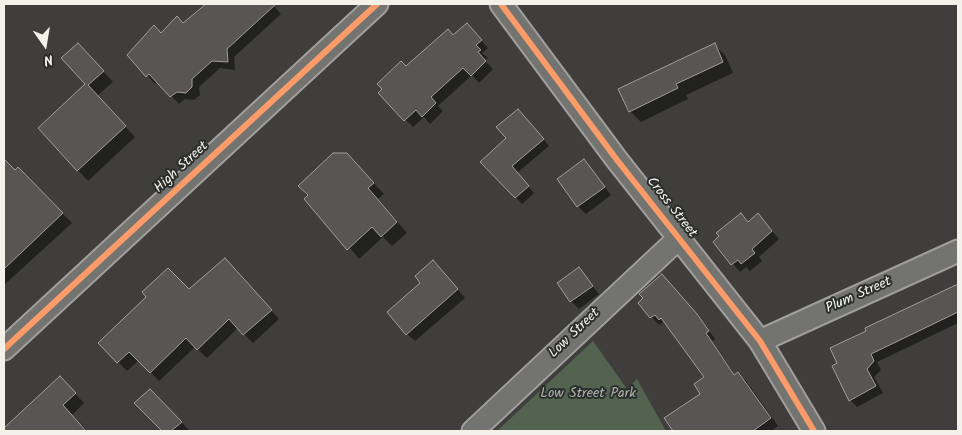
<!DOCTYPE html>
<html>
<head>
<meta charset="utf-8">
<style>
	body { margin:0 }
	#map { position:relative; width:962px; height:435px; overflow:hidden; background:#3f3e3d; font-family:Kalam,sans-serif }
	canvas { display:block }
	.frame { position:absolute; inset:0; border:5px solid #f4f1e8; pointer-events:none }
	.north { position:absolute; left:20px; top:20px; width:50px; height:50px; -webkit-text-stroke:4px #2a2d2e; paint-order:stroke; rotate:167deg; font-size:14px; font-weight:700; line-height:20px; text-align:center; color:#f4f1e8 }
	.north::after { content:''; display:block; margin:auto; width:18px; height:22px; background:#f4f1e8; clip-path:polygon(50% 0,100% 100%,50% 72%,0 100%) }
</style>
</head>
<body>
<div id="map">
<canvas width="962" height="435"></canvas>
<div class="frame"></div>
<div class="north">N</div>
</div>
<script>
const ctx = document.querySelector('canvas').getContext('2d');
ctx.lineJoin = 'round';
function fill(path, color) { ctx.fillStyle = color; ctx.fill(path, 'evenodd'); }
const toPath = rows => new Path2D(rows.map(r => 'M' + r).join(''));
function stroke(path, color, width, dash) { ctx.strokeStyle = color; ctx.lineWidth = width; ctx.lineCap = dash ? 'butt' : 'round'; ctx.setLineDash(dash || []); ctx.stroke(path); }
function drawText(font, color, halo, rows, align = 'center') {
  ctx.font = font + ' Kalam,sans-serif'; ctx.lineWidth = 4; ctx.setLineDash([]); ctx.textBaseline = 'middle'; ctx.strokeStyle = halo; ctx.fillStyle = color; for (const [text, x, y, turn = 0] of rows) {
    ctx.save(); ctx.translate(x, y); ctx.rotate((+turn || 0) * Math.PI / 180); ctx.textAlign = isNaN(turn) ? turn : align; if (halo) ctx.strokeText(text, 0, 0); ctx.fillText(text, 0, 0); ctx.restore();
  }
}
fill(toPath([
	[593,341,627,389,637,379,666,431,497,431]
]), '#536350');
fill(toPath([
	[207,4,272,4,281,14,234,57,235,70,220,68,199,87,200,95,194,100,185,99,179,104,157,81,155,84,129,55,161,35,184,25],
	[474,32,488,48,482,53,488,58,485,61,493,69,479,83,472,75,438,106,443,111,430,124,424,117,413,127,380,93,406,68,453,36],
	[714,45,725,55,733,73,686,95,688,99,641,122,630,111],
	[88,55,113,82,97,96,135,137,88,181,39,128,87,84],
	[524,116,549,146,517,173,534,193,522,204,482,162,508,138],
	[584,161,611,195,586,214,578,206],
	[6,162,15,172,18,169,72,223,4,285,4,164],
	[357,166,384,194,378,199,407,233,392,246,383,237,359,259,299,186],
	[741,215,749,222,758,215,779,239,759,257,762,261,750,271,746,267,740,272,715,242],
	[233,268,279,319,253,343,238,328,207,358,195,347,159,381,139,360,127,371,100,343,189,291],
	[579,269,599,294,579,309,571,301],
	[441,270,465,298,415,341,407,334],
	[670,284,704,324,715,339,712,341,735,375,738,373,746,381,778,426,771,431,675,431,666,419,702,394,705,378,667,326,663,322,659,325,639,303],
	[958,286,958,323,877,362,881,370,874,377,883,393,857,407,850,400,868,332,866,329],
	[60,378,84,403,72,415,86,429,85,431,4,431],
	[150,390,189,430,163,431,136,403]
]), '#0007');
const building = toPath([
	[206,4,276,4,227,49,228,62,212,61,192,79,192,87,186,93,177,92,170,97,149,74,146,77,127,55,154,25,161,33,177,16,183,23,206,4],
	[467,23,482,40,476,45,481,50,478,52,486,61,471,76,463,68,431,97,436,103,422,117,416,110,404,121,378,93,382,89,377,84,401,61,406,66,448,29,453,35,467,23],
	[78,43,104,71,88,85,126,126,77,171,38,128,85,84,61,58,78,43],
	[715,43,723,62,676,84,678,88,629,112,618,89,715,43],
	[518,109,544,139,512,166,529,186,515,198,480,162,506,138,496,127,518,109],
	[333,153,347,153,374,183,368,188,397,222,381,237,372,227,347,250,304,199,308,195,298,186,333,153],
	[4,159,15,170,18,167,63,213,4,269,4,159],
	[584,159,605,187,577,207,557,179,584,159],
	[741,213,748,222,758,213,772,231,752,249,755,253,741,264,738,260,731,265,713,242,719,236,716,233,741,213],
	[225,258,272,310,243,335,229,319,197,350,186,338,150,373,129,352,117,363,98,343,146,297,142,292,168,268,189,289,225,258],
	[433,260,458,289,406,335,387,312,420,283,415,276,433,260],
	[579,267,593,286,570,302,557,283,579,267],
	[662,274,697,314,709,331,706,333,734,375,738,372,771,418,753,431,673,431,664,418,700,394,694,384,704,377,661,318,659,320,655,315,650,318,638,303,643,298,639,294,662,274],
	[958,284,958,312,871,354,874,361,867,369,876,386,849,401,832,366,837,363,830,348,866,331,865,328,958,284],
	[60,376,76,393,63,405,86,431,4,431,4,428,60,376],
	[150,389,182,422,171,431,162,431,134,403,150,389]
]);
fill(building, '#585552');
stroke(building, '#a09f9d', 1);
const minor = toPath([
	[501,4,617,160,760,341,814,431],
	[760,341,958,251],
	[4,349,377,4],
	[473,431,679,238]
]);
stroke(minor, '#a09f9d', 25);
stroke(minor, '#737370', 21);
stroke(toPath([
	[501,4,617,160,760,341,814,431],
	[4,349,377,4]
]), '#fa9b69', 6);
drawText('14px', '#f4f1e8', '#2a2d2e', [
	["High Street",182,168,-43],
	["Cross Street",671,208,52],
	["Plum Street",859,296,-24],
	["Low Street",575,334,-44]
]);
drawText('14px', '#adb4a5', '#2a2d2e', [
	["Low Street Park",588,395]
]);
</script>
</body>
</html>
